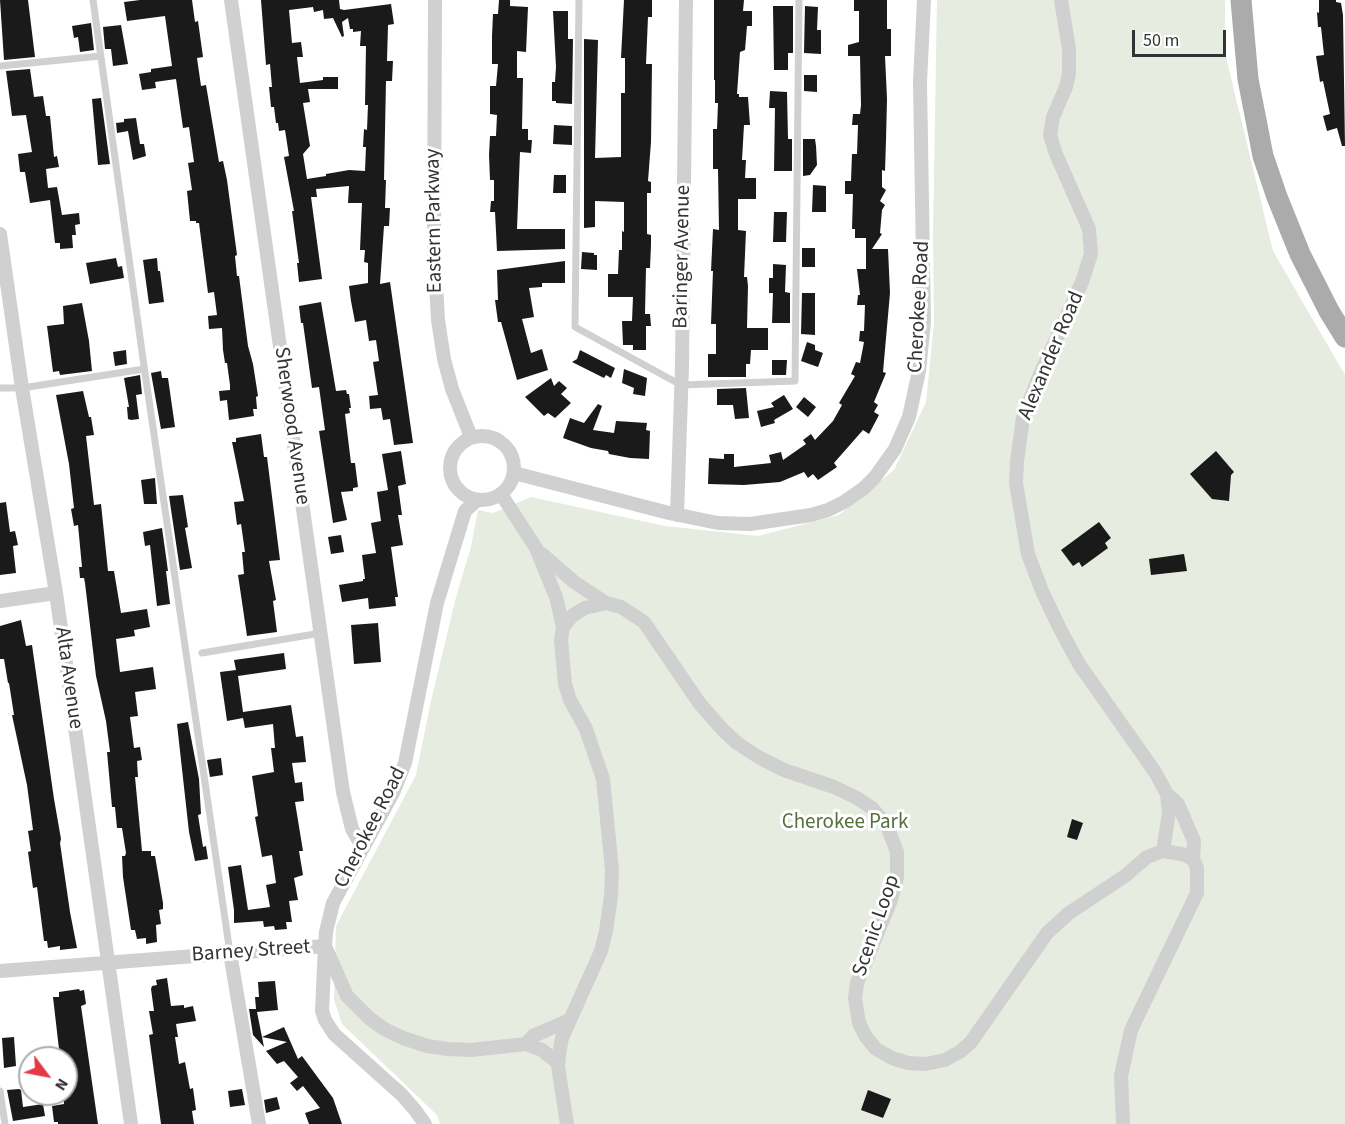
<!DOCTYPE html>
<html>
<head>
<meta charset="utf-8">
<style>
	body { margin:0 }
	#map { position:relative; width:1345px; height:1124px; overflow:hidden; background:#fff; font-family:"Source Sans 3",sans-serif }
	canvas { display:block }
	.north { position:absolute; left:18px; top:1046px; width:60px; height:60px; box-sizing:border-box; background:#fff; border:2px solid #adadad; border-radius:50%; rotate:122deg; font-size:16px; font-weight:700; line-height:24px; text-align:center; color:#333 }
	.north::after { content:''; display:block; margin:auto; width:21px; height:27px; background:#e63946; clip-path:polygon(50% 0,100% 100%,50% 72%,0 100%) }
	.scale { position:absolute; left:1132px; top:30px; width:94px; height:27px; box-sizing:border-box; border:3px solid #333; border-top:0; padding-left:8px; font-size:18px; line-height:21px; white-space:nowrap; color:#333; -webkit-text-stroke:4px #fff; paint-order:stroke }
</style>
</head>
<body>
<div id="map">
<canvas width="1345" height="1124"></canvas>
<div class="north">N</div>
<div class="scale">50 m</div>
</div>
<script>
const ctx = document.querySelector('canvas').getContext('2d');
ctx.lineJoin = 'round';
function fill(path, color) { ctx.fillStyle = color; ctx.fill(path, 'evenodd'); }
const toPath = rows => new Path2D(rows.map(r => 'M' + r).join(''));
function stroke(path, color, width, dash) { ctx.strokeStyle = color; ctx.lineWidth = width; ctx.lineCap = dash ? 'butt' : 'round'; ctx.setLineDash(dash || []); ctx.stroke(path); }
function drawText(font, color, halo, rows, align = 'center') {
  ctx.font = font + ' "Source Sans 3",sans-serif'; ctx.lineWidth = 6; ctx.setLineDash([]); ctx.textBaseline = 'middle'; ctx.strokeStyle = halo; ctx.fillStyle = color; for (const [text, x, y, turn = 0] of rows) {
    ctx.save(); ctx.translate(x, y); ctx.rotate((+turn || 0) * Math.PI / 180); ctx.textAlign = isNaN(turn) ? turn : align; if (halo) ctx.strokeText(text, 0, 0); ctx.fillText(text, 0, 0); ctx.restore();
  }
}
fill(toPath([
	[937,0,1225,0,1225,53,1273,251,1345,375,1345,1124,440,1124,437,1115,342,1024,334,1000,336,926,416,775,431,701,456,597,471,547,478,510,493,513,531,497,665,526,758,536,839,515,894,470,926,402,934,324,933,235]
]), '#e6ecdf');
fill(toPath([
	[0,0,28,0,35,57,4,60],
	[140,0,192,0,195,22,198,21,203,57,197,58,201,86,206,85,219,162,223,161,227,180,237,255,235,256,237,276,239,276,248,346,253,364,258,396,256,397,257,409,253,409,254,416,229,420,227,400,220,401,219,391,230,390,230,385,227,363,225,363,223,350,222,328,209,329,208,316,217,315,214,292,208,293,199,223,196,223,196,221,190,221,187,191,192,190,188,163,194,162,189,127,183,128,176,79,155,82,156,88,142,90,139,74,151,72,151,69,172,66,165,16,127,21,124,2],
	[261,0,339,0,340,9,344,10,391,4,394,24,388,25,387,61,393,61,392,81,386,81,384,180,386,180,385,208,390,208,389,226,384,226,380,284,390,282,413,443,394,445,390,419,383,420,381,408,370,409,369,396,378,395,373,362,379,361,376,340,369,341,366,320,355,322,351,301,349,286,368,283,368,263,364,262,365,250,360,250,362,203,348,203,349,186,316,189,317,197,311,197,322,279,299,282,297,263,299,263,292,211,294,211,284,157,289,156,285,130,279,131,278,123,276,123,274,107,271,107,269,87,272,87,270,64,266,65],
	[313,7,314,12,323,10,324,19,333,18,342,37,344,36,342,22,348,18,350,29,353,29,353,32,361,31,360,46,366,46,365,105,368,105,367,130,364,129,363,147,366,147,365,171,349,170,326,174,326,176,307,179,303,154,310,146,303,103,310,102,308,89,338,89,338,77,323,77,323,80,300,83,297,57,303,57,301,42,292,43,289,10],
	[499,0,510,0,510,6,528,7,526,52,517,51,517,78,523,78,522,129,528,129,528,140,532,140,531,153,520,152,517,229,565,229,565,249,497,251,495,212,490,212,491,201,494,201,494,180,490,180,489,155,490,136,496,136,497,115,490,114,490,86,496,86,498,64,492,64,492,36,493,14,498,14],
	[624,0,652,0,652,17,648,17,646,64,652,64,651,142,648,181,651,182,651,193,647,193,647,234,651,235,651,245,650,268,646,268,645,314,650,314,651,326,646,326,646,350,633,350,633,345,623,345,622,321,632,321,633,297,608,297,608,274,618,274,619,250,622,250,622,231,624,232,624,202,595,201,595,227,584,228,584,39,598,40,595,158,621,157,621,93,625,93,625,58,621,58],
	[714,0,744,0,743,11,752,11,752,26,747,26,745,50,740,52,737,94,739,94,739,97,748,97,750,125,744,125,742,160,746,160,745,178,756,178,756,199,738,199,738,230,746,231,744,277,747,277,748,286,747,328,768,328,768,350,751,350,750,364,746,364,746,377,708,377,708,354,716,354,716,324,711,324,713,271,711,271,713,229,719,230,718,169,713,169,713,129,717,129,718,103,715,103,715,80,714,80],
	[854,0,887,0,887,29,891,29,891,56,885,56,887,99,886,140,885,171,882,170,882,187,886,190,880,201,885,205,882,210,880,233,882,234,872,249,888,249,890,293,883,372,886,373,874,402,878,405,874,412,879,415,869,434,863,430,834,463,837,467,818,480,813,474,808,478,804,472,780,482,744,485,708,484,709,458,724,459,724,454,734,454,734,467,771,463,769,455,781,452,783,460,806,444,803,440,811,434,815,440,833,421,842,405,839,403,855,376,851,374,856,362,860,363,864,342,859,341,860,331,864,331,865,305,857,305,858,295,860,295,857,269,866,269,866,238,855,238,855,229,852,229,853,194,845,194,845,181,851,181,852,154,857,154,858,125,852,125,853,114,860,114,861,105,860,56,848,56,848,45,859,42,859,11,854,11],
	[1319,0,1336,0,1336,2,1341,3,1343,15,1345,146,1342,146,1337,128,1327,131,1323,116,1330,114,1323,81,1320,82,1316,56,1324,55,1321,27,1318,27,1317,12,1319,13],
	[773,6,793,6,793,53,788,53,788,70,774,70],
	[805,6,818,7,817,30,821,30,821,54,804,53],
	[553,11,568,11,568,39,573,39,572,104,556,103,556,101,552,101,552,82,555,82,556,67],
	[91,23,94,50,80,52,78,37,74,38,72,26],
	[121,25,128,64,113,66,111,49,105,49,103,27],
	[30,69,34,97,43,96,46,116,50,116,54,157,57,156,59,167,46,169,48,188,57,187,62,215,79,213,80,224,75,225,76,235,72,235,73,248,60,249,60,243,55,243,50,200,30,203,25,172,20,172,18,154,32,152,26,115,12,116,6,71],
	[804,75,817,75,817,92,804,91],
	[770,91,787,92,788,139,792,139,792,171,774,171,775,108,769,108],
	[101,98,110,164,98,165,92,99],
	[136,118,140,144,144,144,146,156,133,160,128,131,117,133,116,123,124,122,124,119],
	[554,125,572,126,572,145,553,144],
	[803,139,815,139,816,146,817,165,810,175,803,176],
	[554,175,566,175,566,193,553,193],
	[813,185,826,186,826,212,812,212],
	[774,212,787,212,786,242,773,242],
	[802,248,815,248,815,267,802,267],
	[582,252,594,253,594,255,597,255,597,270,581,269],
	[116,258,118,267,122,266,124,278,90,284,86,263],
	[157,258,158,271,160,271,164,302,149,304,143,260],
	[565,261,565,283,542,283,542,287,529,288,534,317,522,319,531,353,542,349,548,370,517,380,501,322,498,322,495,300,498,300,497,270],
	[773,264,786,265,785,292,790,293,790,323,772,323,773,293,769,293,769,278,773,278],
	[802,293,815,293,815,335,801,334],
	[321,302,336,391,346,390,347,394,349,394,351,408,349,408,350,413,345,414,351,463,355,463,358,487,353,488,353,491,341,492,347,520,333,523,319,431,325,430,319,387,312,388,303,323,301,323,299,306],
	[82,303,89,341,92,371,60,375,59,371,53,372,47,326,64,324,63,306],
	[807,342,815,345,815,350,823,353,818,367,801,361],
	[126,350,127,364,115,366,113,352],
	[580,350,615,368,611,378,606,375,604,378,572,362,577,359],
	[772,360,787,360,786,375,772,375],
	[624,369,647,378,645,396,633,394,634,388,622,383],
	[161,371,162,378,168,378,175,427,161,429,151,373],
	[140,375,142,394,136,395,139,419,131,420,128,419,127,407,129,407,124,378],
	[551,378,554,386,559,381,567,388,561,394,571,403,555,418,548,413,544,416,525,397],
	[746,388,749,418,735,419,733,405,717,405,717,389],
	[83,391,89,417,91,417,94,435,86,436,94,505,101,504,108,571,114,571,121,613,147,609,150,627,134,630,135,636,116,639,120,672,153,667,156,689,135,692,138,716,130,717,134,748,140,747,142,760,137,761,138,777,135,777,142,851,151,851,151,856,155,856,163,903,163,909,159,910,161,924,156,925,157,942,146,944,146,938,137,939,135,930,131,930,123,877,122,856,125,856,126,853,122,828,117,828,115,807,112,807,107,752,110,752,106,721,96,676,85,583,84,578,80,578,79,567,82,567,78,525,74,526,71,509,74,508,69,464,56,395],
	[784,395,793,409,774,420,775,423,761,427,757,411,774,407,771,403],
	[804,397,816,407,808,417,796,407],
	[598,404,602,406,593,430,614,433,616,421,647,423,646,430,650,431,649,459,630,458,609,454,608,451,591,448,563,438,570,418,584,423],
	[261,434,264,457,267,457,280,560,269,561,276,600,273,601,277,632,247,636,238,575,244,574,242,552,245,552,241,524,237,525,234,502,244,501,232,442,236,442,236,438],
	[401,451,406,484,398,486,402,515,398,515,403,545,391,547,398,597,395,597,396,606,369,609,368,598,342,602,339,585,363,581,363,579,365,579,362,555,376,553,371,523,381,521,377,492,388,490,382,454],
	[1216,451,1234,472,1231,475,1229,501,1212,499,1190,474],
	[155,478,157,504,144,504,141,480],
	[183,495,188,527,185,528,192,568,180,570,169,496],
	[6,502,10,532,15,531,18,545,13,546,16,573,0,575,0,503],
	[1099,522,1111,538,1105,543,1108,548,1082,567,1079,562,1073,566,1061,550],
	[162,528,168,571,166,571,170,604,157,606,150,545,145,546,143,532],
	[341,535,344,552,331,554,328,537],
	[1184,554,1187,571,1151,575,1149,559],
	[21,620,26,646,32,645,54,799,61,839,60,843,70,912,77,948,60,950,60,946,48,948,47,941,44,941,37,887,33,888,28,852,31,851,28,831,33,830,27,785,12,715,14,715,9,683,8,683,4,659,0,659,0,626],
	[378,623,381,662,354,664,351,625],
	[284,653,286,669,238,676,243,712,291,705,296,737,303,736,306,762,292,763,295,783,302,782,304,801,295,802,303,851,299,851,303,875,294,878,298,900,289,901,292,922,286,922,287,929,275,930,274,926,264,927,263,921,234,923,234,910,228,867,241,865,248,910,270,907,266,885,276,883,272,855,262,857,255,817,258,816,252,776,274,772,271,748,275,748,273,724,245,728,243,718,227,721,220,672,236,670,234,660],
	[188,722,199,779,201,814,198,815,203,847,206,846,208,859,195,861,189,832,177,724],
	[221,758,223,775,210,777,207,760],
	[1072,819,1083,823,1077,840,1067,837],
	[167,978,171,1006,184,1005,184,1008,193,1006,196,1021,176,1024,178,1037,175,1037,179,1064,185,1062,190,1089,193,1088,196,1110,192,1111,194,1124,161,1124,149,1035,153,1034,149,1011,154,1011,151,989,152,986,157,985,156,980],
	[275,981,278,1010,257,1012,264,1047,253,1035,249,1009,256,1009,255,997,259,997,258,982],
	[79,989,80,991,84,990,86,1004,81,1006,98,1124,58,1124,58,1122,54,1122,52,1106,64,1104,63,1094,66,1094,66,1058,60,1058,53,997,59,997,59,992],
	[284,1027,298,1059,302,1056,333,1098,342,1124,309,1124,305,1113,320,1108,303,1086,297,1091,290,1083,298,1077,284,1061,277,1064,266,1051,287,1042,262,1037],
	[14,1037,16,1066,4,1068,2,1038],
	[19,1089,21,1090,23,1107,43,1104,45,1116,13,1121,7,1090],
	[242,1089,245,1105,230,1107,228,1091],
	[868,1090,891,1099,883,1118,861,1110],
	[277,1097,280,1109,266,1113,264,1100]
]), '#1a1a1a');
stroke(toPath([
	[93,0,144,366,230,953],
	[579,0,575,327,681,385,795,381,799,0],
	[0,66,101,56],
	[0,388,22,388,144,369],
	[202,653,321,633],
	[0,1091,5,1124]
]), '#d0d0d0', 7);
stroke(toPath([
	[231,0,343,792,352,829,363,848],
	[435,0,434,249,438,320,444,359,452,389,471,437],
	[1061,0,1069,49,1069,74,1066,87,1053,117,1050,135,1056,154,1089,229,1091,254,1082,282,1038,379,1023,418,1017,461,1016,483,1019,501,1028,554,1042,591,1059,627,1079,664,1155,772,1167,794,1178,804,1194,841,1193,859],
	[0,234,22,388,56,593,131,1124],
	'450 468a32 32 0 1 1 64 0a32 32 0 1 1-64 0Z',
	[514,473,669,513,718,523,750,524,811,515,828,510,844,502,864,488,875,477,895,449,909,417,919,371,924,322,920,82,924,0],
	[501,494,536,548,556,597,563,627],
	[677,515,682,366,686,0],
	[542,554,574,582,606,603],
	[0,601,56,593],
	[1163,851,1169,812,1167,794],
	[230,953,259,1124],
	[0,971,325,946,347,996,369,1018,384,1029,403,1038,427,1046,448,1049,471,1050,526,1044,542,1050,558,1063],
	[526,1044,533,1036,570,1020],
	[425,1124,415,1110,402,1095,334,1034,325,1020,322,1011,325,946,326,932,333,903,393,793,405,763,437,603,465,511,477,500],
	[567,1124,558,1066,559,1054,562,1038,601,951,606,931,611,896,612,870,603,779,586,729,570,700,565,684,561,640,563,627,573,615,585,608,606,603,621,607,644,622,700,704,723,730,737,743,760,758,784,770,834,787,857,798,872,808,887,826,897,852,897,878,891,900,857,983,855,998,859,1023,866,1037,876,1049,892,1058,908,1063,925,1064,945,1060,961,1051,971,1042,1047,933,1069,913,1125,876,1147,857,1163,851,1182,854,1193,859,1197,868,1197,893,1131,1030,1121,1076,1123,1124]
]), '#d0d0d0', 14);
stroke(toPath([
	[1241,0,1248,79,1263,156,1277,197,1300,254,1329,311,1345,337]
]), '#ababab', 21);
drawText('21px', '#333', '#fff', [
	["Eastern Parkway",435,221,-91],
	["Baringer Avenue",683,257,-89],
	["Cherokee Road",920,307,-87],
	["Alexander Road",1052,356,-67],
	["Sherwood Avenue",291,426,82],
	["Alta Avenue",68,678,82],
	["Cherokee Road",371,828,-63],
	["Scenic Loop",877,926,-71],
	["Barney Street",251,952,-4]
]);
drawText('21px', '#56703f', '#fff', [
	["Cherokee Park",845,823]
]);
</script>
</body>
</html>
